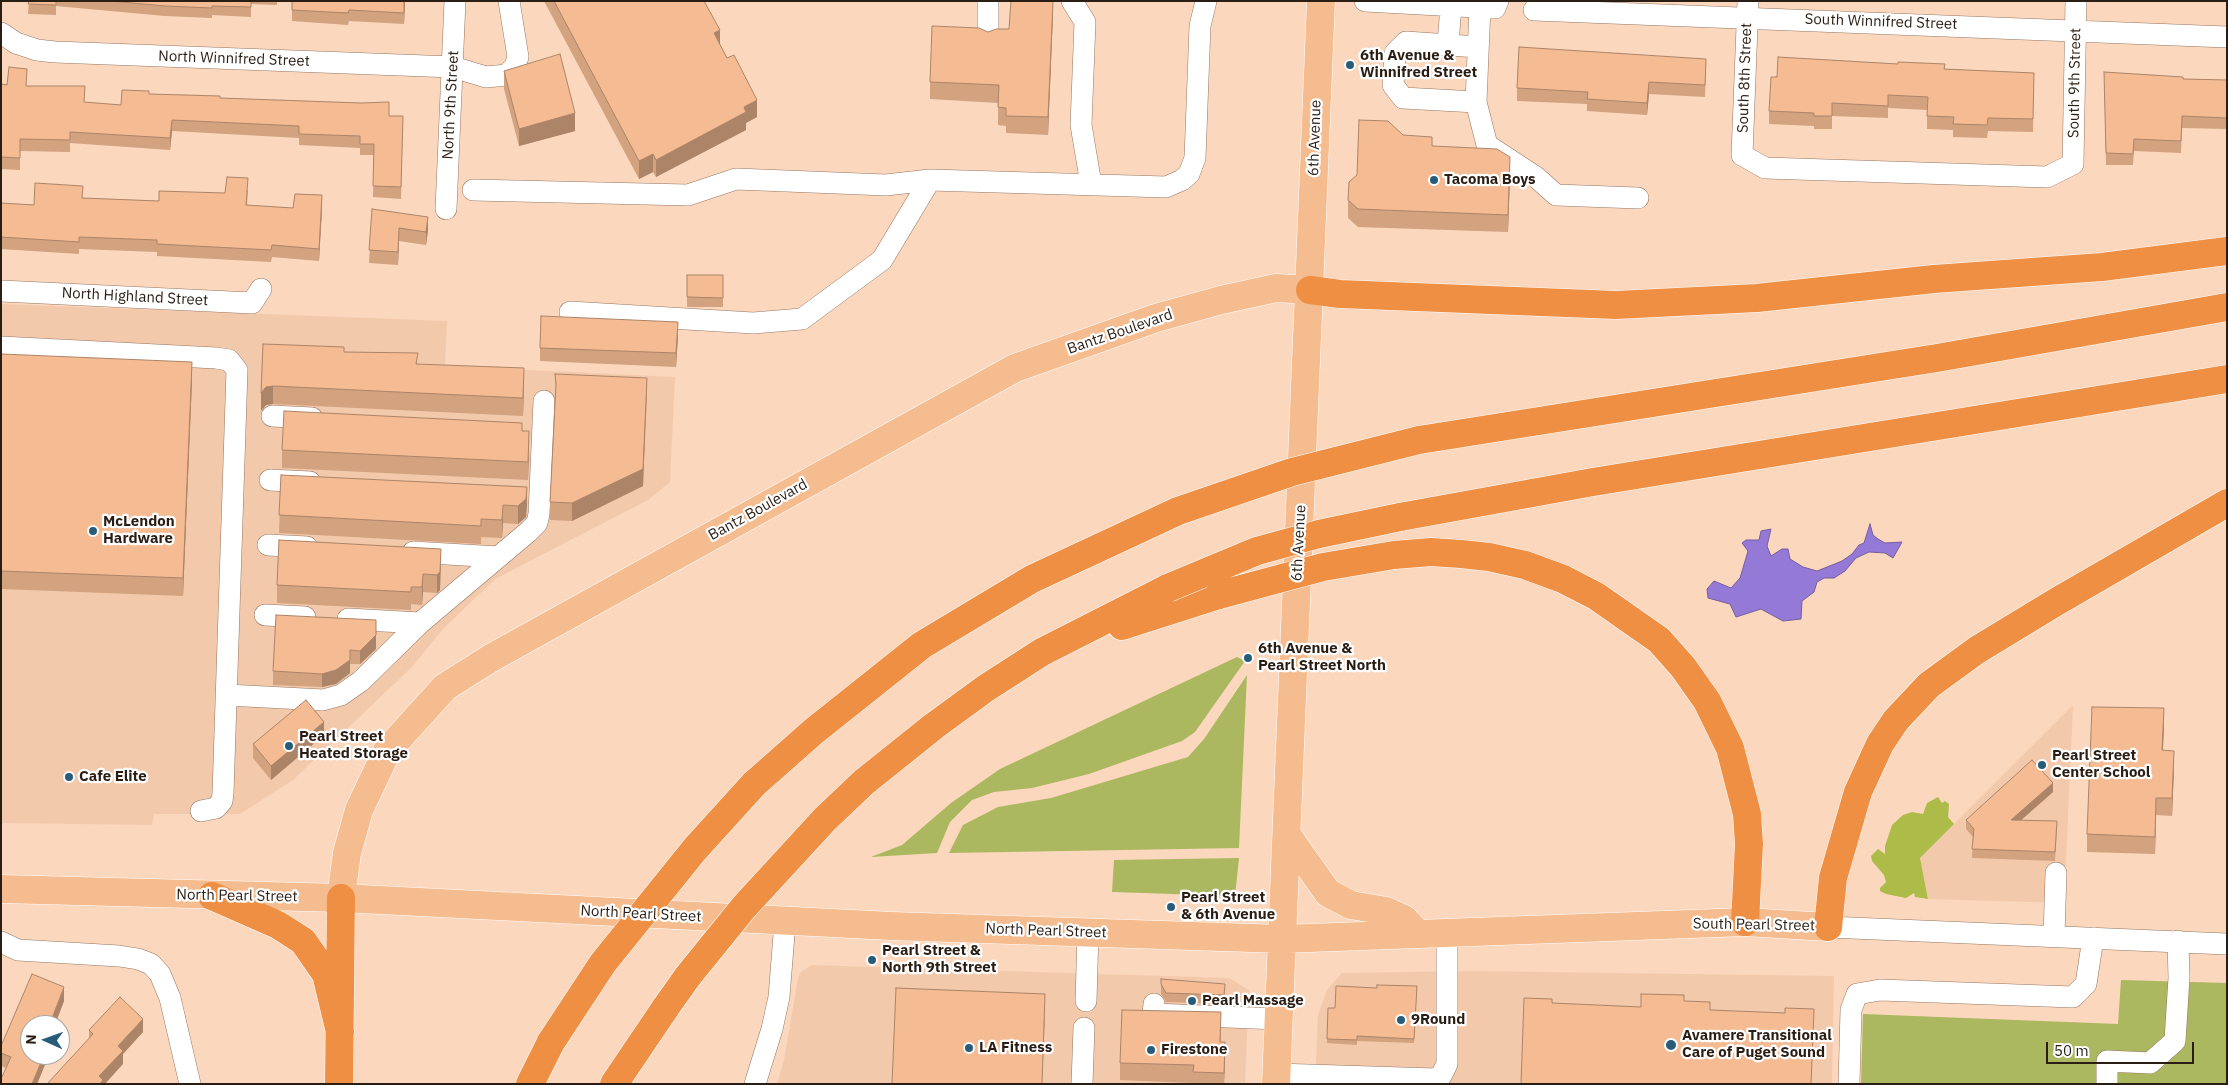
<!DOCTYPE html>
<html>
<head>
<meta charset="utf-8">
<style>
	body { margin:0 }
	#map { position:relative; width:2228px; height:1085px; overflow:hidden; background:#fbd7be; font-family:"IBM Plex Sans",sans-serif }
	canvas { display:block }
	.frame { position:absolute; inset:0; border:2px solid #2a1d14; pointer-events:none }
	.north { position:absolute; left:20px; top:1015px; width:50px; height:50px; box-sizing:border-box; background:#fff; border:1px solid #aaa5a1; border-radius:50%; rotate:272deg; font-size:14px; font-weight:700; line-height:20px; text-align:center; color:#2a1d14 }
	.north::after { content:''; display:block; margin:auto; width:18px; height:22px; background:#295c79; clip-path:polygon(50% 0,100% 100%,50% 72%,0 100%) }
	.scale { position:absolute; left:2046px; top:1042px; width:148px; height:22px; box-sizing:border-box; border:2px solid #2a1d14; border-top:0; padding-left:6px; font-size:15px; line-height:18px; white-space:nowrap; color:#2a1d14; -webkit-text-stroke:4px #fff; paint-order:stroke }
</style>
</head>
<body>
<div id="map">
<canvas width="2228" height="1085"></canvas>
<div class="frame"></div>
<div class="north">N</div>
<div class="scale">50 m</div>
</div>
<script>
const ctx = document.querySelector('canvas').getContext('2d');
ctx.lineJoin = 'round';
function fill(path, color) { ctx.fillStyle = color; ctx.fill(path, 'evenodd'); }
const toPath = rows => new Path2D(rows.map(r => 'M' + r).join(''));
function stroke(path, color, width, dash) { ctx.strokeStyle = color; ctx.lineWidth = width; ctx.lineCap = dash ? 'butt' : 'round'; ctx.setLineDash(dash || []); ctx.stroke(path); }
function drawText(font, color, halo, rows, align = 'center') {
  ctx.font = font + ' "IBM Plex Sans",sans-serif'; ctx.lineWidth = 4.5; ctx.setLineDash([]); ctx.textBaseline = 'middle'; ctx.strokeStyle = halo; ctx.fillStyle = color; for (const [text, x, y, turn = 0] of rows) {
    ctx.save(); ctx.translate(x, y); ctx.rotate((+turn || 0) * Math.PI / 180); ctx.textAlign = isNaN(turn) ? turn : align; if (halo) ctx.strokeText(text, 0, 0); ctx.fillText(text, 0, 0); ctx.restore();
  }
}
fill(toPath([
	[1,304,447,321,445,366,675,377,670,482,648,500,495,579,442,630,412,667,293,780,240,814,154,814,152,825,1,823],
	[2073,705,2064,903,1928,899,1920,858],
	[812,965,1229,978,1249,990,1245,1084,777,1084,784,1060,798,978,801,972],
	[1471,971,1834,976,1832,1084,1315,1084,1318,1015,1327,990,1342,973]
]), '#f3c9ac');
fill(toPath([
	[1237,657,1245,661,1195,732,1182,741,1089,774,1032,788,994,792,972,800,950,822,937,853,871,857,902,845,951,803,1000,769],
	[1247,675,1239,848,949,853,963,825,998,807,1051,798,1188,757,1204,739],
	[1239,858,1235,896,1112,892,1114,860],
	[2121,980,2227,983,2227,1084,1861,1084,1863,1014,2118,1024]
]), '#abb85f');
fill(toPath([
	[1938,797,1942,803,1945,801,1949,804,1948,817,1954,824,1920,858,1928,899,1915,897,1914,893,1906,898,1886,894,1880,891,1880,888,1886,882,1884,875,1872,861,1871,856,1878,849,1885,854,1885,846,1892,825,1903,815,1912,812,1923,814,1927,803]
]), '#adbb48');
const water = toPath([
	[1870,524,1873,535,1878,539,1885,543,1902,542,1893,558,1885,553,1869,552,1856,558,1845,571,1834,578,1824,578,1817,582,1814,592,1802,601,1801,619,1783,621,1761,609,1736,617,1730,604,1708,598,1707,589,1714,581,1731,588,1740,578,1748,551,1742,543,1746,540,1759,540,1761,531,1771,529,1767,546,1771,556,1782,549,1788,549,1790,559,1803,567,1817,571,1842,561,1852,554,1859,545,1864,543,1870,524]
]);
fill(water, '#9579d7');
stroke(water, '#755d9c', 1);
const minor = toPath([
	[1072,1,1085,22,1081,125,1091,184],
	[1365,1,1495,8,1498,1],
	[1748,1,1742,155,1765,168,2047,177,2073,164,2076,1],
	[1480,7,1476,102,1487,145,1536,177,1556,195,1638,198],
	[1534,10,2227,37],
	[1,33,16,43,37,50,55,52,453,67,486,77,507,75,515,66,518,57,509,1],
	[988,37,988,1],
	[1448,44,1451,6],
	[1476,102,1403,98,1393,85,1395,53,1406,42,1478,47],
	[473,190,688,195,736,179,886,185,930,180,1166,187,1182,180,1189,174,1195,158,1200,26,1206,1],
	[446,209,455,1],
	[1,291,252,303,261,289],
	[570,312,753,323,802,319,882,260,930,180],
	[1,347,216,358,229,360,237,370,223,793,222,801,216,808,201,811],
	[272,416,312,418],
	[270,480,310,482],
	[268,545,307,547],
	[413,552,498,557],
	[265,615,305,617],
	[348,619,420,623],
	[227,695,323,700,341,695,361,681,420,623,528,532,537,523,539,514,544,401],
	[1828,927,2227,944],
	[2054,936,2056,873],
	[1,942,18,950,119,956,138,959,151,964,160,974,170,998,190,1084],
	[1086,1001,1088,932],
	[1154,1004,1153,1014,1278,1019],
	[1276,1074,1435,1079,1441,1076,1447,1064,1447,933],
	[755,1084,772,1029,779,997,785,922],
	[1082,1084,1084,1028],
	[1849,1084,1851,1010,1857,994,1880,990,2073,997,2086,984,2093,938],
	[2107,1084,2107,1061,2150,1063,2175,1041,2179,978,2178,941]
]);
const major = toPath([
	[1287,835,1328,893,1351,905,1386,911,1404,919,1417,933],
	[1,889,341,898,891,926,1282,939,1745,922,1828,927],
	[341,898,347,853,359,810,387,751,445,687,491,658,1015,368,1156,318,1221,300,1276,288,1310,290],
	[1276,1084,1321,1]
]);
const highway = toPath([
	[1310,290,1340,294,1616,305,1757,298,1934,279,2102,267,2227,251],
	[1419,440,1937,358,2227,307],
	[1400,517,1593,482,2227,379],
	[1394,555,1431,552,1461,554,1489,557,1525,565,1563,579,1596,596,1659,640,1683,667,1707,701,1730,748,1747,814,1749,844,1745,922],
	[1122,626,1219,595],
	[864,782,934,726,986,688,1042,652,1168,588],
	[754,784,814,731,922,645,1032,579,1178,511],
	[212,896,278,925,303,941,326,974,340,1032],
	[1828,927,1833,878,1858,792,1880,744,1896,720,1929,685,1977,650,2056,602,2227,503],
	[339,1084,341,898],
	[530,1084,551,1042],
	[614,1084,666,1007]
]);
stroke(minor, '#967660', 22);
stroke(major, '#fff', 29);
stroke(highway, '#fff', 29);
stroke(minor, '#fff', 21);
stroke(major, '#f5bc8f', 28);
stroke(highway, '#ee8f44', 28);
const highwayBridge = toPath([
	[1178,511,1292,472,1419,440],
	[1168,588,1257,551,1319,534,1400,517],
	[1219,595,1323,567,1394,555],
	[666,1007,688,976,744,907,825,819,864,782],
	[551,1042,603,963,695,849,754,784]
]);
stroke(highwayBridge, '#fff', 29, []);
stroke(highwayBridge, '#ee8f44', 28);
fill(toPath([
	[29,1,277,1,277,5,251,4,251,17,212,15,212,18,165,16,56,6,56,15,28,14],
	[405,1,404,24,349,21,348,25,292,21,292,10],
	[544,1,704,1,720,44,757,117,746,123,746,130,656,177,653,172,639,179],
	[1053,13,1048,135,1006,133,1006,126,998,125,998,103,930,99,930,82,988,32,1009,29],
	[1945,69,2034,73,2033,132,1988,131,1987,138,1953,137,1953,130,1927,129,1927,110,1888,108,1888,118,1832,116,1832,129,1814,129,1814,126,1769,124,1769,111,1777,77],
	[504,71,575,131,519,146,504,89],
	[1706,71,1705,97,1649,94,1647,115,1587,111,1587,104,1517,101,1517,88],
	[2104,72,2183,79,2227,80,2227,129,2182,128,2181,153,2134,151,2133,165,2106,165],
	[1,84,26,86,84,102,121,105,149,94,220,98,389,116,403,116,401,199,373,197,374,155,360,155,360,148,299,145,299,138,172,131,170,150,70,143,70,152,20,151,20,170,1,169],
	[1403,135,1510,175,1508,232,1358,227,1348,218,1348,200],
	[248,190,247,205,293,208,322,208,319,261,272,257,271,262,157,256,157,252,79,249,79,254,1,249,1,203,34,205,83,198,159,201],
	[372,209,428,230,426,245,399,241,398,265,369,263],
	[687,275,723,275,723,307,687,307],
	[678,336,676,367,540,361,540,348],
	[263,344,344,352,418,364,524,385,523,416,273,404,266,405,261,411],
	[1,354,192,380,183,596,1,589],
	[555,374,647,396,643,486,572,521,550,520,550,502,556,397],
	[529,449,528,480,282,468,282,450],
	[281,475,527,505,526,517,518,524,503,523,502,538,481,537,481,544,279,533],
	[441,567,440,590,437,593,423,592,422,605,411,604,411,610,277,603,277,585],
	[376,633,376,649,360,664,350,664,350,673,336,684,322,687,273,685,273,671],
	[2164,726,2163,750,2174,769,2172,816,2156,815,2155,854,2087,852,2087,834],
	[324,735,271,780,253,758,253,744],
	[2053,792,2021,820,2057,830,2055,861,1972,858,1973,837,1966,829,1966,820],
	[1161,979,1225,993,1224,1004,1166,1002,1161,994],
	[1417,986,1414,1043,1357,1041,1357,1045,1327,1043,1328,1008,1335,1008,1377,988],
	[64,1001,55,1023,57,1025,30,1055,49,1055,37,1084,1,1084,6,1068,1,1066,1,1046],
	[1221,1029,1221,1042,1225,1060,1224,1084,1193,1084,1193,1083,1120,1080,1120,1063],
	[89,1030,143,1032,123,1054,123,1064,89,1039]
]), '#d3a27f');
fill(toPath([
	[404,1,405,1,404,24],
	[1053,1,1053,13,1048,135,1048,117],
	[720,30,720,48,714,33],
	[1649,82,1649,94,1647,115,1647,103],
	[757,100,757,117,746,123,746,130,656,177,656,160,744,107],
	[575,113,575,131,519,146,519,129],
	[172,120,172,131,170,150,170,138],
	[653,154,653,172,639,179,639,161],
	[1510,157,1510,175,1508,232,1508,215],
	[322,195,322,208,319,261,319,249],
	[428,217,428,230,426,245,426,232],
	[399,228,399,241,398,265,398,252],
	[678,322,678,336,676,367,676,353],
	[192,362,192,380,183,596,183,578],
	[524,368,524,385,523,416,523,398],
	[647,378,643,486,572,521,572,503],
	[273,386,273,404,266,405,261,411,261,393,266,387],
	[529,431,529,449,528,480,528,462],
	[527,487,527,505,526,517,518,524,518,506],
	[503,505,503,523,502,538,502,520],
	[441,549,440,590,437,593,437,575],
	[423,574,423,592,422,605,422,587],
	[376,620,376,649,360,664,360,651],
	[350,650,350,673,336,684,322,687,322,674],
	[2164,708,2164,726,2162,768,2162,750],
	[324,722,324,735,271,780,271,766],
	[2174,751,2174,769,2172,816,2172,798],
	[2053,783,2053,792,2011,829,2011,820],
	[2156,798,2156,815,2155,854,2155,837],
	[64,987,64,1001,55,1025,51,1021],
	[1045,994,1045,1011,1042,1084],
	[143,1019,143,1032,123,1054,123,1064,105,1084,99,1084,99,1076,118,1046],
	[1225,1042,1225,1060,1224,1084,1224,1073],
	[44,1055,49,1055,37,1084,32,1084]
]), '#ac8468');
const building = toPath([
	[29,1,56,1,56,5,28,4,29,1],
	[111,1,251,1,251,7,212,6,212,8,165,6,111,1],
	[292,1,404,1,404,13,349,10,348,13,292,10,292,1],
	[554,1,704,1,720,30,714,33,727,58,734,55,757,100,744,107,746,112,656,160,653,154,639,161,554,1],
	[1011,1,1053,1,1048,117,1006,116,1006,108,998,107,999,85,930,82,932,26,979,28,988,32,996,29,1009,29,1011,1],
	[1519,47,1706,59,1705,85,1649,82,1647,103,1587,99,1588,92,1517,88,1519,47],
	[560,54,575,113,519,129,504,71,560,54],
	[1778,57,1898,64,1898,62,1945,64,1944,69,2034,73,2033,119,1988,118,1987,125,1953,124,1954,117,1927,116,1928,97,1888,95,1888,106,1832,103,1832,116,1814,116,1814,113,1769,111,1771,77,1777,77,1778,57],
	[9,67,27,69,26,86,85,86,84,102,121,105,122,90,149,91,149,94,220,96,220,98,361,103,389,102,389,116,403,116,401,187,373,186,374,144,360,144,360,136,299,134,299,126,172,120,170,138,70,132,70,140,20,139,20,158,1,157,1,84,7,85,9,67],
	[2104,72,2183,77,2183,79,2227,80,2227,118,2182,116,2181,141,2134,139,2133,154,2106,153,2104,72],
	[1359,120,1388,121,1403,135,1432,137,1432,146,1497,149,1510,157,1508,215,1358,209,1348,200,1349,182,1357,175,1359,120],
	[227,177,248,178,246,205,293,208,295,194,322,195,319,249,272,245,271,250,157,244,157,240,79,237,79,242,1,237,1,203,34,205,35,183,83,186,82,198,159,201,159,191,225,193,227,177],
	[372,209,428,217,426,232,399,228,398,252,369,250,372,209],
	[687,275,723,275,723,298,687,297,687,275],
	[541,316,678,322,676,353,540,348,541,316],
	[263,344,344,347,344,352,418,353,416,364,524,368,523,398,273,386,266,387,261,393,263,344],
	[1,354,192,362,183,578,1,571,1,354],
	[555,374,647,378,643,469,572,503,550,502,556,384,555,374],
	[284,411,522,423,522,431,529,431,528,462,282,450,284,411],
	[281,475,527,487,526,499,518,506,503,505,502,520,481,519,481,526,279,515,281,475],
	[279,540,441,549,440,572,437,575,423,574,422,587,411,587,411,592,277,585,279,540],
	[276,615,376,620,376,635,360,651,350,650,350,660,336,670,322,674,273,671,276,615],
	[306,700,324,722,271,766,253,744,306,700],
	[2092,707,2164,708,2162,750,2174,751,2172,798,2156,798,2155,837,2087,834,2092,707],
	[2032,760,2053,783,2011,820,2057,821,2055,852,1972,849,1974,829,1966,820,2032,760],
	[32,974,64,987,51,1021,57,1024,56,1025,30,1025,30,1055,44,1055,32,1084,1,1084,1,1079,11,1057,1,1053,1,1046,32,974],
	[1161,979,1225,984,1224,995,1166,993,1161,984,1161,979],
	[1377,985,1417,986,1414,1039,1357,1036,1357,1040,1327,1039,1328,1008,1335,1008,1336,986,1377,988,1377,985],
	[896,988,1045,994,1042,1084,892,1084,896,988],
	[1641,994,1684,995,1684,1001,1710,1002,1710,1010,1785,1013,1785,1008,1814,1009,1811,1084,1521,1084,1524,998,1552,999,1552,1003,1641,1007,1641,994],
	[120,997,143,1019,118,1046,123,1051,99,1076,103,1080,100,1084,47,1084,93,1034,89,1030,120,997],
	[1122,1010,1221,1012,1220,1042,1225,1042,1224,1073,1193,1072,1194,1065,1120,1063,1122,1010]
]);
fill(building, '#f5bc94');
stroke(building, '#ac8468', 1);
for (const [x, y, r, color] of [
	[1350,65,5,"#295c79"],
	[1434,180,5,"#295c79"],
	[93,531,5,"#295c79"],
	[1248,658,5,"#295c79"],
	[289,746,5,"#295c79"],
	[2042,765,5,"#295c79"],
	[69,777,5,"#295c79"],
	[1171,907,5,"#295c79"],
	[872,960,5,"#295c79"],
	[1192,1001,5,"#295c79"],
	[1401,1020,5,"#295c79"],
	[1671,1045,6,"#295c79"],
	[969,1048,5,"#295c79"],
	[1151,1050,5,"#295c79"]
]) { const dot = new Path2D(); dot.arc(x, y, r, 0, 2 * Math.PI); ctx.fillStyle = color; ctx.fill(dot); stroke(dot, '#fff', 2); }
drawText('15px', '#2a1d14', '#fff', [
	["South Winnifred Street",1881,22,2],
	["North Winnifred Street",234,59,2],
	["South 8th Street",1745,78,-88],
	["South 9th Street",2075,83,-89],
	["North 9th Street",451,105,-87],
	["6th Avenue",1315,138,-88],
	["North Highland Street",135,297,3],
	["Bantz Boulevard",1120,332,-19],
	["Bantz Boulevard",758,510,-29],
	["6th Avenue",1299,543,-87],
	["North Pearl Street",237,896,1],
	["North Pearl Street",641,914,3],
	["South Pearl Street",1754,925,1],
	["North Pearl Street",1046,931,2]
]);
drawText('bold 15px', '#2a1d14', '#fff', [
	["6th Avenue &",1360,56],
	["Winnifred Street",1360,73],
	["Tacoma Boys",1444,180],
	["McLendon",103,522],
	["Hardware",103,539],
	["6th Avenue &",1258,649],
	["Pearl Street North",1258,666],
	["Pearl Street",299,737],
	["Heated Storage",299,754],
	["Pearl Street",2052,756],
	["Center School",2052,773],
	["Cafe Elite",79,777],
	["Pearl Street",1181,898],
	["& 6th Avenue",1181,915],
	["Pearl Street &",882,951],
	["North 9th Street",882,968],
	["Pearl Massage",1202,1001],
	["9Round",1411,1020],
	["Avamere Transitional",1682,1036],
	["Care of Puget Sound",1682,1053],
	["LA Fitness",979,1048],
	["Firestone",1161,1050]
], 'left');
</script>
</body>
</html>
